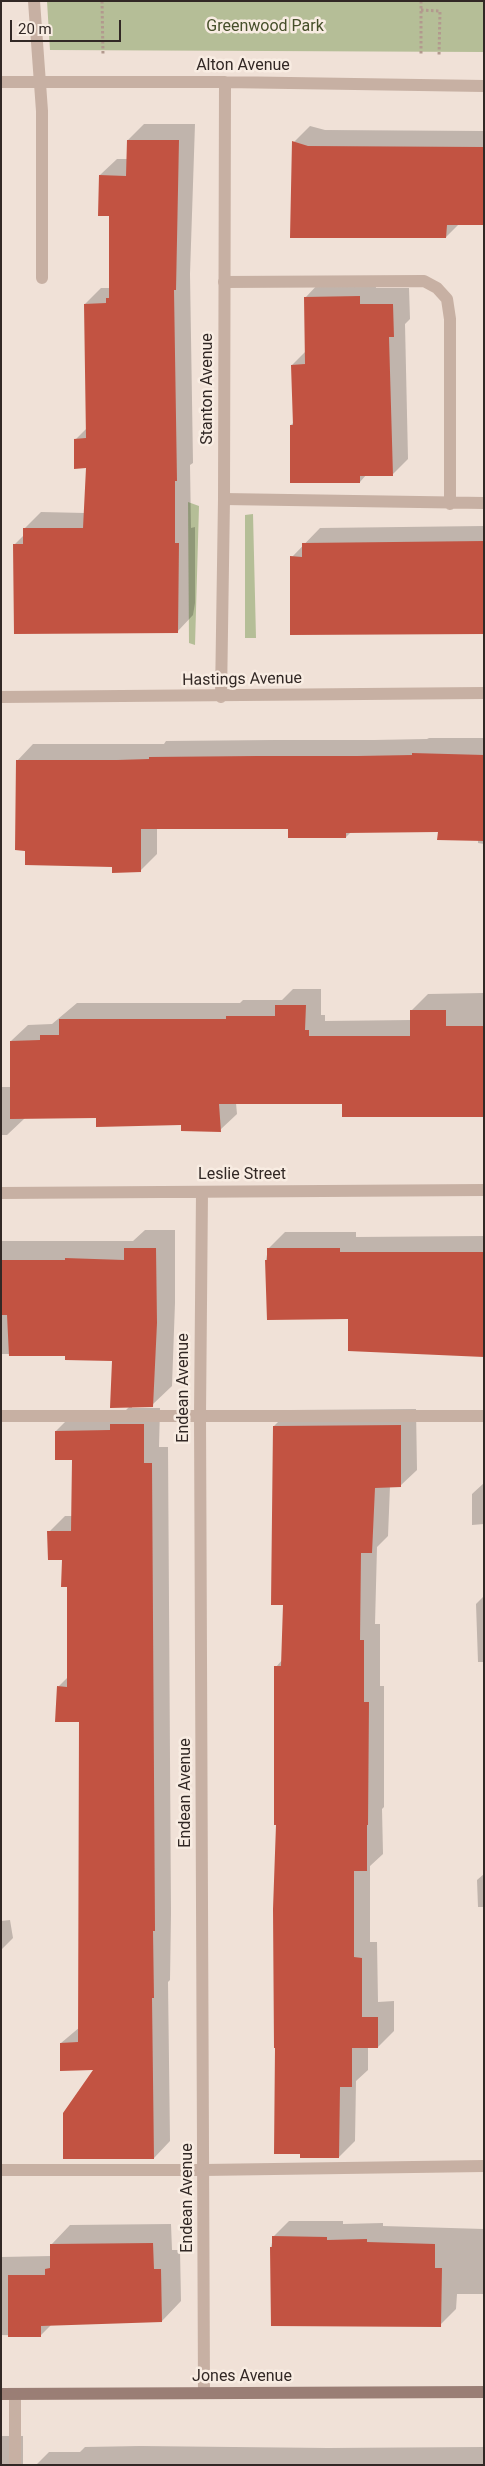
<!DOCTYPE html>
<html>
<head>
<meta charset="utf-8">
<style>
	body { margin:0 }
	#map { position:relative; width:485px; height:2466px; overflow:hidden; background:#f0e1d7; font-family:Roboto,sans-serif }
	canvas { display:block }
	.frame { position:absolute; inset:0; border:2px solid #322825; pointer-events:none }
	.scale { position:absolute; left:10px; top:20px; width:111px; height:22px; box-sizing:border-box; border:2px solid #322825; border-top:0; padding-left:6px; font-size:15px; line-height:18px; white-space:nowrap; color:#322825; -webkit-text-stroke:4px #f8ece2; paint-order:stroke }
</style>
</head>
<body>
<div id="map">
<canvas width="485" height="2466"></canvas>
<div class="frame"></div>
<div class="scale">20 m</div>
</div>
<script>
const ctx = document.querySelector('canvas').getContext('2d');
ctx.lineJoin = 'round';
function fill(path, color) { ctx.fillStyle = color; ctx.fill(path, 'evenodd'); }
const toPath = rows => new Path2D(rows.map(r => 'M' + r).join(''));
function stroke(path, color, width, dash) { ctx.strokeStyle = color; ctx.lineWidth = width; ctx.lineCap = dash ? 'butt' : 'round'; ctx.setLineDash(dash || []); ctx.stroke(path); }
function drawText(font, color, halo, rows, align = 'center') {
  ctx.font = font + ' Roboto,sans-serif'; ctx.lineWidth = 5; ctx.setLineDash([]); ctx.textBaseline = 'middle'; ctx.strokeStyle = halo; ctx.fillStyle = color; for (const [text, x, y, turn = 0] of rows) {
    ctx.save(); ctx.translate(x, y); ctx.rotate((+turn || 0) * Math.PI / 180); ctx.textAlign = isNaN(turn) ? turn : align; if (halo) ctx.strokeText(text, 0, 0); ctx.fillText(text, 0, 0); ctx.restore();
  }
}
fill(toPath([
	[47,1,484,1,484,52,50,50],
	[188,502,199,506,195,645,189,643],
	[253,514,256,638,245,638,245,515]
]), '#b5be97');
fill(toPath([
	[144,124,195,124,190,274,193,463,190,465,191,528,195,527,195,603,193,615,177,632,14,545,24,535,24,529,41,512,85,513,87,467,75,440,87,428,85,304,101,288,110,288,110,214,100,175,117,159,128,159,128,140],
	[310,126,325,130,484,131,484,224,459,224,446,237,294,142],
	[375,280,376,288,409,288,410,319,405,324,408,459,392,475,366,475,360,482,291,425,294,422,292,365,306,351,305,298,321,281],
	[484,526,484,632,292,557,320,528],
	[429,738,484,738,484,844,478,843,478,839,439,831,351,832,346,837,289,828,157,828,157,854,141,870,113,866,17,761,33,744,164,744,166,741,273,740,374,740,427,739],
	[293,989,321,989,321,1015,325,1015,325,1021,411,1020,411,1011,428,994,484,993,484,1116,343,1103,236,1103,237,1114,220,1130,183,1124,97,1117,25,1118,7,1135,1,1135,1,1087,11,1087,11,1041,28,1025,52,1024,77,1003,240,1003,243,1000,282,1000],
	[145,1230,175,1230,175,1303,172,1386,152,1405,132,1406,132,1408,160,1408,159,1447,168,1447,171,1913,170,1980,168,1982,170,2141,154,2158,95,2069,61,2043,80,2027,80,1721,58,1687,68,1677,68,1586,63,1559,49,1532,65,1516,72,1516,73,1459,56,1431,72,1415,121,1415,130,1406,113,1360,66,1354,1,1354,1,1241,133,1241],
	[285,1232,356,1232,356,1237,484,1236,484,1356,350,1317,266,1260,268,1249],
	[416,1409,417,1470,400,1486,390,1486,388,1536,377,1547,375,1624,380,1624,380,1686,384,1686,384,1807,382,1809,383,1854,370,1866,370,1942,377,1942,378,2002,394,2001,394,2031,378,2047,368,2047,368,2070,356,2081,355,2141,339,2157,277,2047,276,1667,283,1659,284,1604,274,1426,290,1410],
	[484,1483,484,1524,472,1525,472,1494],
	[484,1596,484,1662,478,1662,476,1604],
	[484,1874,484,1907,478,1907,477,1880],
	[10,1920,13,1938,1,1950,1,1921],
	[289,2221,343,2221,343,2224,383,2223,383,2226,484,2229,484,2294,457,2294,456,2309,440,2325,271,2248,273,2237],
	[171,2224,172,2250,180,2250,181,2301,162,2321,52,2324,40,2336,1,2335,1,2257,51,2256,51,2245,70,2225],
	[1,2436,23,2436,23,2465,1,2465],
	[140,2446,328,2448,484,2447,484,2465,36,2465,49,2452,80,2452,85,2447]
]), '#0003');
fill(toPath([
	[127,140,179,140,176,290,174,290,177,481,175,481,175,543,179,543,178,633,14,634,13,544,23,544,23,528,83,528,86,468,74,469,74,439,86,438,84,304,106,303,106,298,109,298,109,216,98,216,99,175,126,176],
	[292,141,308,146,484,147,484,225,447,225,446,238,290,238],
	[360,296,360,304,393,304,394,337,389,337,393,476,360,476,360,483,290,483,290,425,293,425,291,365,305,364,304,297],
	[484,541,484,634,290,635,290,556,302,557,302,543],
	[412,753,484,755,484,841,437,840,438,832,346,833,346,838,288,838,288,829,141,829,141,872,112,873,112,867,25,865,25,851,15,850,16,760,117,760,149,759,149,757,256,756,357,756,412,755],
	[275,1005,306,1005,305,1030,309,1030,309,1036,410,1036,410,1010,446,1010,446,1026,484,1026,484,1117,342,1117,342,1104,219,1104,221,1132,181,1131,181,1125,96,1127,96,1118,10,1119,10,1041,40,1040,40,1035,59,1035,59,1019,226,1019,226,1016,275,1016],
	[124,1248,156,1248,157,1323,153,1407,110,1408,112,1361,65,1360,65,1356,9,1356,7,1315,1,1315,1,1260,65,1260,65,1258,124,1260],
	[267,1248,340,1248,340,1252,484,1252,484,1357,348,1351,348,1319,267,1320,265,1260,267,1260],
	[110,1424,144,1424,144,1463,152,1463,155,1931,153,1931,154,1998,152,1998,154,2159,63,2159,63,2113,93,2070,60,2071,60,2043,78,2042,79,1722,55,1722,57,1686,67,1687,67,1587,61,1587,62,1560,48,1560,47,1531,71,1531,72,1460,55,1460,55,1431,110,1430],
	[401,1425,401,1487,375,1488,372,1553,361,1553,360,1640,364,1640,364,1702,369,1702,368,1825,367,1825,367,1871,354,1871,354,1957,362,1958,362,2017,378,2017,378,2048,352,2048,352,2087,340,2087,339,2158,300,2158,300,2154,274,2154,275,2048,274,2048,273,1909,276,1825,274,1825,274,1666,281,1666,283,1605,271,1605,273,1426],
	[272,2236,327,2237,327,2240,367,2239,367,2242,435,2244,435,2268,442,2268,441,2327,271,2326,270,2247,272,2247],
	[153,2243,154,2269,161,2269,162,2322,41,2326,41,2337,8,2337,8,2275,45,2275,45,2269,50,2268,50,2244]
]), '#c25342');
stroke(toPath([
	[102,1,103,55],
	[421,1,421,56],
	[421,10,440,11,439,56]
]), '#b2998e', 3, [2.5, 2.5]);
stroke(toPath([
	[34,1,42,111,42,278],
	[224,282,424,281,437,288,447,299,450,319,450,504],
	[224,499,484,503],
	[1,1416,484,1416],
	[1,2170,204,2170,484,2166],
	[15,2395,15,2465]
]), '#c7b0a3', 12);
stroke(toPath([
	[1,82,225,82,484,86],
	[1,697,484,693],
	[221,697,224,499,225,82],
	[202,1192,200,1415,204,2393],
	[1,1193,484,1190]
]), '#c7b0a3', 12);
stroke(toPath([
	[1,2394,484,2392]
]), '#9a7e75', 12);
drawText('16px', '#464f2a', '#f8ece2', [
	["Greenwood Park",265,27]
]);
drawText('16px', '#322825', '#f8ece2', [
	["Alton Avenue",243,66],
	["Stanton Avenue",208,389,-90],
	["Hastings Avenue",242,680,-1],
	["Leslie Street",242,1175],
	["Endean Avenue",184,1388,-90],
	["Endean Avenue",186,1793,-90],
	["Endean Avenue",188,2198,-90],
	["Jones Avenue",242,2377]
]);
</script>
</body>
</html>
